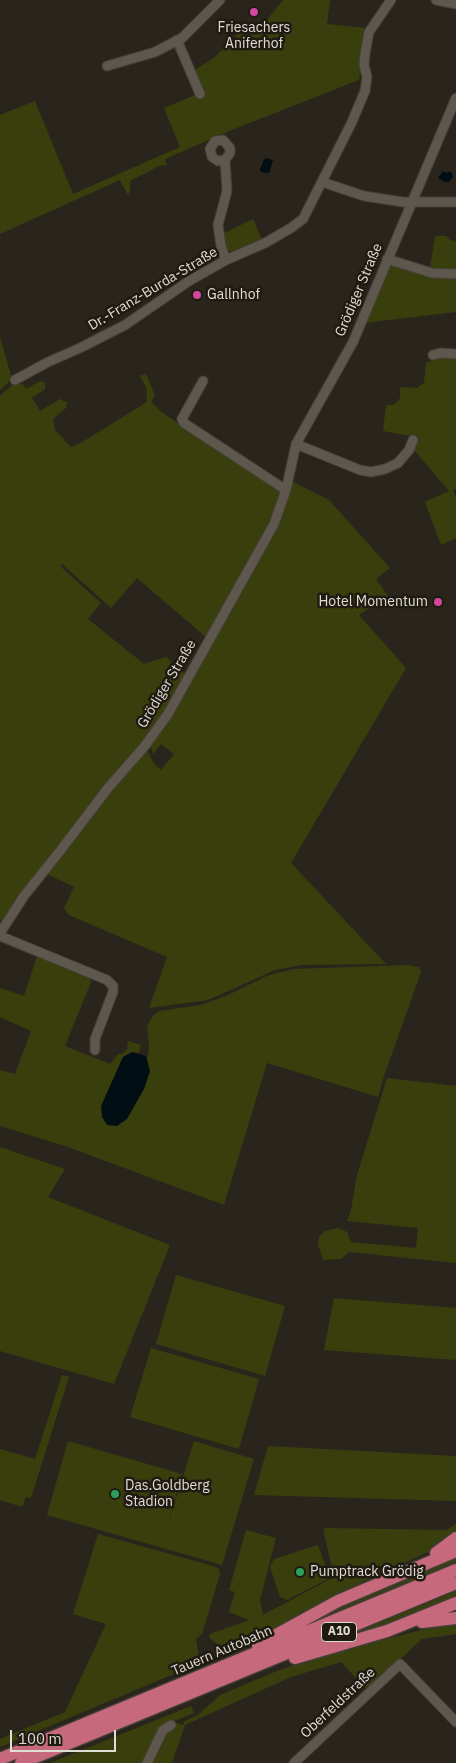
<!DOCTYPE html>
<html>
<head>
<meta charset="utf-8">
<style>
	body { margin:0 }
	#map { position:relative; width:456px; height:1763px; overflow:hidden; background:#2a251c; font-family:"IBM Plex Sans",sans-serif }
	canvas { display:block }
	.scale { position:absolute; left:10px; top:1730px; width:106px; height:22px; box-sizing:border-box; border:2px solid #e0dcd6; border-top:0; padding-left:6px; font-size:15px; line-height:18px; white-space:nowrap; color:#e0dcd6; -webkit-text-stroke:4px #201b12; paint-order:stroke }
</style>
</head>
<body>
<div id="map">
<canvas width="456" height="1763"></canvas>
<div class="scale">100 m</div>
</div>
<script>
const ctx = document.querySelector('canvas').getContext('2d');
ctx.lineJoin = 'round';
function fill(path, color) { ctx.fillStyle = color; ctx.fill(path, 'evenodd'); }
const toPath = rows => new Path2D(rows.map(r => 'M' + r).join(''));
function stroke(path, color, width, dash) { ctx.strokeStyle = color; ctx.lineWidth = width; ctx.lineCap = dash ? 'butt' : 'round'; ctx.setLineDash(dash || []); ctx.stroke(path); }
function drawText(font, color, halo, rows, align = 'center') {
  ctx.font = font + ' "IBM Plex Sans",sans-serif'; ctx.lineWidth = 5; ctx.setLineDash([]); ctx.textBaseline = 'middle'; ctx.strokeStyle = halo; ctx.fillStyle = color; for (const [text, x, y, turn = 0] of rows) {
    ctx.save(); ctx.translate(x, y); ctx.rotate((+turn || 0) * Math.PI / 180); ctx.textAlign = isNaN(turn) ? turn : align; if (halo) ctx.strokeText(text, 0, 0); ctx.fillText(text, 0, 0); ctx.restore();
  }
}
fill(toPath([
	[283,0,330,0,327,24,365,28,359,80,229,131,165,159,167,165,159,166,130,181,130,191,128,195,120,180,0,234,0,115,35,101,73,194,180,147,164,108,202,92,193,71,215,57,238,34,266,21],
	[253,219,262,240,238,252,231,252,227,249,224,245,222,234],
	[435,236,446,236,450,240,456,241,456,312,364,323,388,262,430,269],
	[0,337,12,379,0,390],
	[441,356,456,357,456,489,453,490,456,498,456,538,441,545,425,502,449,491,413,449,417,437,383,431,386,405,393,405,397,402,400,398,400,387,417,388,421,385,424,383,426,363],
	[146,374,155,395,151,402,160,411,282,493,271,523,207,638,137,578,111,608,62,564,60,566,101,603,88,619,144,664,166,657,186,675,166,711,146,740,2,921,0,920,0,396,12,385,17,384,23,384,26,389,40,381,45,383,45,389,32,398,40,411,60,399,67,402,66,408,53,419,55,430,71,447,79,444,147,402,146,387,140,376],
	[291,481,329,500,390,568,376,579,388,596,359,615,406,668,291,863,386,964,302,965,275,970,208,1000,149,1008,167,957,69,915,64,908,74,887,47,874,113,785,146,749,155,765,161,770,174,754,161,744,153,754,150,745,173,710],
	[37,956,89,977,91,982,65,1046,110,1064,118,1054,122,1054,127,1049,128,1041,141,1045,139,1053,132,1052,123,1057,111,1084,136,1101,144,1089,150,1071,146,1059,148,1056,149,1048,147,1027,152,1017,159,1011,201,1005,226,996,269,975,294,969,408,965,419,967,421,972,384,1076,378,1097,267,1063,224,1205,68,1147,0,1126,0,1070,15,1074,31,1031,0,1017,0,988,24,996],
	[387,1078,456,1086,456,1263,349,1252,341,1259,323,1260,318,1244,319,1237,325,1231,338,1228,347,1232,351,1242,416,1248,418,1228,347,1221,351,1210,357,1175],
	[0,1147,65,1169,48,1197,170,1245,114,1384,0,1351],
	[176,1275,285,1306,265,1376,156,1344],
	[334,1298,456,1308,456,1360,324,1350],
	[151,1348,259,1379,239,1449,130,1417],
	[62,1375,69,1377,31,1498,26,1497,22,1507,0,1500,0,1449,35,1459],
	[68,1441,182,1474,167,1528,194,1441,254,1459,222,1565,47,1515],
	[268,1446,456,1456,456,1501,254,1495],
	[456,1524,456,1531,437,1548,334,1595,272,1631,223,1653,222,1649,209,1637,210,1634,249,1620,229,1612,235,1592,229,1590,246,1530,276,1538,260,1600,263,1615,334,1577,324,1533,324,1528,446,1530],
	[98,1534,213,1566,219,1569,220,1574,202,1634,196,1639,200,1663,0,1747,0,1739,65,1712,106,1624,73,1614],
	[318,1545,330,1578,287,1600,280,1597,270,1567,274,1559],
	[456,1554,456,1562,333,1613,330,1608],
	[456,1591,456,1600,416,1616,342,1638],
	[456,1624,456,1634,422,1639,367,1690,341,1662,291,1677,185,1725,172,1763,50,1763,191,1706,194,1713,172,1722,184,1725,183,1722,198,1715,220,1695,277,1671,312,1658,425,1629]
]), '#393f0c');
fill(toPath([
	[266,158,273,160,269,173,265,173,261,172,260,169,264,160],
	[443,171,447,173,450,171,452,173,453,177,449,182,445,182,438,178],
	[132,1052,146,1056,150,1071,144,1089,127,1119,117,1126,107,1125,102,1117,101,1106,123,1057]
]), '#010e13');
const minor = toPath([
	[436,0,456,4],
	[177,40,200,94],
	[107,66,155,52,182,38,220,0],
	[225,160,218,161,212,157,210,149,215,141,223,140,230,148,230,153,225,160,227,191,218,225,221,246,226,260],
	[322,182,364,196,403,202,456,202],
	[387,259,432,273,456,274],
	[433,355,440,353,456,354],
	[15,380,48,362,80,348,125,325,189,281,226,260,265,243,291,228,303,219,351,124,365,91,367,77,364,65,365,54,369,32,391,0],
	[203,381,182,419,184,423,286,490],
	[296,444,360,470,371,472,385,469,398,463,409,450,413,440],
	[0,933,24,896,60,851,108,788,144,747,168,714,274,524,286,490,296,444,353,342,456,98],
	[0,936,107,980,113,986,113,992,95,1039,95,1050],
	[147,1763,163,1730,171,1725],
	[294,1763,400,1664,456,1722]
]);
const highway = toPath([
	[436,1553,456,1538],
	[422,1622,456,1618],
	[258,1646,267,1640,338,1601,456,1551],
	[295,1658,387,1631,456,1603],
	[0,1759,456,1570],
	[21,1763,456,1583]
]);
stroke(minor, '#433f38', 11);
stroke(highway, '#433f38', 15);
stroke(minor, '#5d574d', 9);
stroke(highway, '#c6697c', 12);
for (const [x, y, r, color] of [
	[254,12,5,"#d1479c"],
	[197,295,5,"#d1479c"],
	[438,602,5,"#d1479c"],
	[115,1494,5,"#2e9e5b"],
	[300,1572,5,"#2e9e5b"]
]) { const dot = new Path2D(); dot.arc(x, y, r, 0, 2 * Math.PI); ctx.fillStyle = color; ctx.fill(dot); stroke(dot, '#201b12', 2); }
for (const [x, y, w] of [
	[339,1632,35]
]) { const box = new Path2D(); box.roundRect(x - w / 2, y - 9.5, w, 19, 4); ctx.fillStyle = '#201b12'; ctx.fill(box); stroke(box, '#e0dcd6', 1); }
drawText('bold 12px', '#e0dcd6', null, [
	["A10",339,1632]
]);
drawText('14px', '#e0dcd6', '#201b12', [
	["Friesachers",254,28,"center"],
	["Aniferhof",254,44,"center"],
	["Gallnhof",207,295],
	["Hotel Momentum",428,602,"right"],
	["Das.Goldberg",125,1486],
	["Stadion",125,1502],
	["Pumptrack Grödig",310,1572]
], 'left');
drawText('14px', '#e0dcd6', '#201b12', [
	["Dr.-Franz-Burda-Straße",153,289,-31],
	["Grödiger Straße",359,290,-67],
	["Grödiger Straße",167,684,-59],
	["Tauern Autobahn",222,1651,-23],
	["Oberfeldstraße",338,1703,-43]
]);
</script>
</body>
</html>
